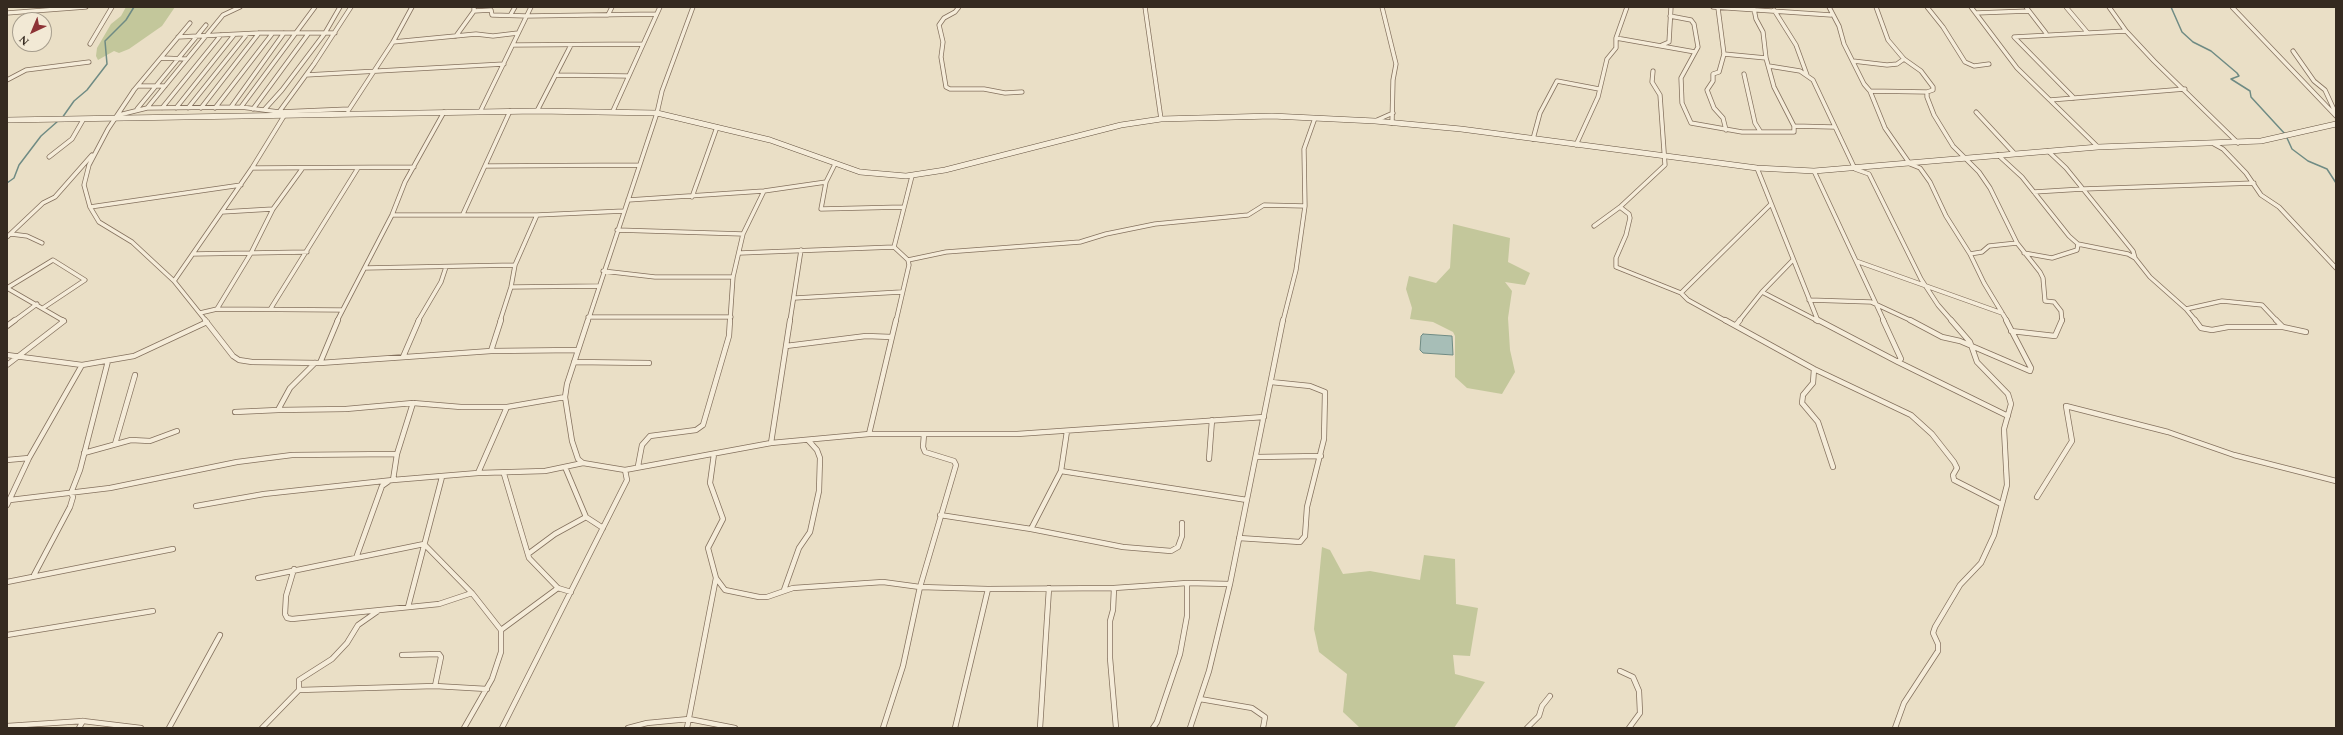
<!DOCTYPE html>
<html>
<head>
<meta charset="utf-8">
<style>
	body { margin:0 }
	#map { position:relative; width:2343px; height:735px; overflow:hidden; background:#eadfc6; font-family:Spectral,serif }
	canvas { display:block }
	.frame { position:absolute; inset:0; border:8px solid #352a20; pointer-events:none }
	.north { position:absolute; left:12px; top:12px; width:40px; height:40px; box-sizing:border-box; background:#f2e9d5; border:1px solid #a69d8d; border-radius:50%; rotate:224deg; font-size:11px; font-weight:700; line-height:16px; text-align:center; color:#352a20 }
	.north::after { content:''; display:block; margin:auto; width:14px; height:18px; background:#8d3336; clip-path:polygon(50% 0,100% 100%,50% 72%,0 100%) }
</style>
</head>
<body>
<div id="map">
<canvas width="2343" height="735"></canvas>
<div class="frame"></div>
<div class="north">N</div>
</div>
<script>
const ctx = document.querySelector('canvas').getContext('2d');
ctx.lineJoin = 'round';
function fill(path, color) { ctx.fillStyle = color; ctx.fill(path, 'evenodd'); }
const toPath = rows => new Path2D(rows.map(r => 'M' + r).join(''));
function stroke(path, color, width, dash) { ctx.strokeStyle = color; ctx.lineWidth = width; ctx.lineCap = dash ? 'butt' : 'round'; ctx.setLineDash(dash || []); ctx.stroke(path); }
fill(toPath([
	[126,7,175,7,162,26,129,49,119,53,114,51,98,60,96,56,97,48,111,24,121,16],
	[1453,224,1510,238,1508,262,1530,273,1525,285,1505,282,1512,291,1508,318,1510,350,1515,372,1502,394,1467,388,1455,377,1455,336,1453,332,1433,322,1410,319,1412,308,1406,289,1409,276,1436,283,1450,268],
	[1322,547,1330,550,1343,574,1370,571,1420,580,1424,555,1455,559,1456,604,1478,608,1470,656,1453,655,1455,674,1485,682,1454,728,1360,728,1343,712,1347,674,1319,652,1314,629]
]), '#c3c79b');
const water = toPath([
	[1423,334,1452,336,1453,355,1423,353,1420,350,1421,336,1423,334]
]);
fill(water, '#a7beb7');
stroke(water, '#6f8b84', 1);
stroke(toPath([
	[2171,7,2182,32,2193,42,2211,51,2237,73,2239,76,2231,79,2250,91,2251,97,2285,134],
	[62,118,74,101,87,90,107,64,105,41,126,20,134,7],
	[2287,138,2292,149,2308,161,2327,169,2336,183],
	[7,183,14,178,19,165,41,136,58,121]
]), '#6f8b84', 1.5);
const minorFar1 = toPath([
	[959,7,955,12,944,18,939,25,943,42,941,57,946,87,950,89,984,89,1005,93,1022,92],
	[1145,7,1161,119],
	[1382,7,1396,64,1393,80,1392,123],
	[1713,7,1831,15],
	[1829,7,1839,26,1844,44,1864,84,1870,91,1885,128,1910,164,1920,168,1930,182,1946,216,1970,254,1982,252,1989,246,2017,243,1990,188,1979,172,1953,146,1934,115,1927,97,1927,92,1933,90,1933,87,1921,71,1904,59,1888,40,1876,7],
	[1927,7,1943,27,1965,62,1974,66,1989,64],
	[1971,7,2017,68,2098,147],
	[2026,7,2046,33],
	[2066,7,2087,32],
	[2109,7,2126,31,2154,61,2238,143],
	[2232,7,2336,116],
	[1718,8,1724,54,1719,72,1713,74,1713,81,1707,90,1714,108,1723,118,1726,130],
	[1754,9,1756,19,1763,32,1766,58,1774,87,1794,126],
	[1774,10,1796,45,1807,75],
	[474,11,491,10,492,15,527,16,656,14],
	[7,13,86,7],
	[1976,13,2029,11],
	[511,14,515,7],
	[608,15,612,7],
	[1670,16,1691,20,1694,24,1698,47,1681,78,1682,103,1691,123,1742,132,1794,132,1794,126,1833,127],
	[456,36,474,11,474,7],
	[178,37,259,33,335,33],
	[1616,38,1695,52],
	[393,42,476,34,493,36,518,33],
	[90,44,112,7],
	[513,45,643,44],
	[1662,45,1669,42,1671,7],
	[2293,51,2314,81,2325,90,2336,114],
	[1724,54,1766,58],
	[161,58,187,59],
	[1853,61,1887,65,1897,64,1904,59],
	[1769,66,1800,71,1813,80,1855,169,1869,174,1921,279,1938,305,1952,321],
	[1653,71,1652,82,1660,95,1665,165,1620,207,1629,214,1630,218,1626,235,1616,258,1616,267,1681,293,1688,300,1726,321],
	[1744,74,1755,123,1760,131],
	[306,75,504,64],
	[556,75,628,76],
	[7,80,26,70,89,62],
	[138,86,165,86],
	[1870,91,1927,92],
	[2074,98,2014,37,2126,31],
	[2050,100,2185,89],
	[231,107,284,33],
	[241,107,315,7],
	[147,108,223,15,240,7],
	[162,108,221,35],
	[176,108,234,35],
	[188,108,247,34],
	[201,108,259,33],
	[215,108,272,34],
	[137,109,206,25],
	[253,109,308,34],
	[264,110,282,90,325,33,340,7],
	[348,111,393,42,412,7],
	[537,111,571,45],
	[613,111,660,7],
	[279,112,314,64,351,7],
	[480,112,531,7],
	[1976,112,2014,153],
	[119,115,147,108,241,107,279,112,349,109],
	[1375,121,1393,113],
	[1533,139,1540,113,1557,81,1599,89],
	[2214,144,2223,149,2246,173,2261,195,2279,207,2336,268],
	[1576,145,1598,97,1607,59,1616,48,1616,38,1627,7],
	[1998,155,2022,177,2069,236,2078,244,2077,250,2052,258,2024,253],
	[49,157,72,139,83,120],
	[835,164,826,182,821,209,903,207],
	[486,166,639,165],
	[252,168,414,167],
	[1757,168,1818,321],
	[1814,171,1856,261,2002,313],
	[2034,192,2083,189,2066,168,2048,151],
	[692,197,717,127],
	[628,200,764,191,826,182],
	[90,207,241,185],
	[222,212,273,209],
	[463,214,510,111],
	[392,215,537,215,624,211],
	[1594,226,1620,207],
	[617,230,743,234],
	[11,234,27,236,42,243],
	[7,237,43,203,55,197,92,155],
	[2017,243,2040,272,2043,278,2045,301,2054,302,2061,311,2062,321],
	[2078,244,2128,254,2135,258],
	[740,253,894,247],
	[193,254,307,252],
	[1970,254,1984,283,2007,321],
	[908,260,946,252,1080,242,1106,234,1155,224,1248,215,1264,205,1305,206],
	[1793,260,1762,292,1818,321],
	[1856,261,1884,321],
	[365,268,515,265],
	[603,271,655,277,733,277],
	[174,281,132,242,99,222,90,207,84,185,89,165,108,129,134,90,190,23],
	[511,287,598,286],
	[7,288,53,260,85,280,43,308],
	[7,288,64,321],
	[1681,293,1771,204],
	[795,298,901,292],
	[1809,300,1871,302,1912,321],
	[271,308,358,168],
	[217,309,251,253,273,209,302,169],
	[2186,309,2222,301,2262,305,2277,321],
	[200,313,217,309,342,310],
	[588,317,731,317],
	[14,321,37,304],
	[206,321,174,281,252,168,284,116],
	[337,321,392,215,405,182,444,112],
	[418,321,441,282,446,267],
	[500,321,511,287,515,265,537,215],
	[588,321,657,113,662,91,693,7],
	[730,321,733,277,743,234,764,191],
	[790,321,801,250],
	[896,321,909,265,908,260,894,247,912,176],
	[1283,321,1296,270,1305,206,1304,149,1315,118],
	[1739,321,1762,292],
	[2196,321,2186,309,2150,277,2135,258,2133,251,2083,189,2254,183]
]);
const minor = toPath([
	[205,320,233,356,239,360,252,362,320,363,491,351,577,350],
	[1725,320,1814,369,1911,415,1932,434,1954,462,1957,468,1953,475,1954,480,2001,504],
	[1816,320,1818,321],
	[1818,320,1898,362,1901,359,1883,320],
	[1910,320,1942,337,1960,341,2030,371,2031,368,2006,320],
	[2195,320,2201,328,2212,330,2228,327,2283,327,2306,332],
	[2276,320,2283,327],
	[1736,325,1740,320],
	[7,326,15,320],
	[2011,331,2055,336,2062,320],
	[786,346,866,336,892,337],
	[491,351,501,320],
	[7,355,82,365],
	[403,357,419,320],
	[574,362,649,363],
	[1898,362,2008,416],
	[315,363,290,388,278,410,346,409,413,403,461,407,507,407,565,397],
	[320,363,338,320],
	[7,365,64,321,62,320],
	[1814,369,1813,383,1803,395,1802,403,1818,422,1833,467],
	[235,412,278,410],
	[869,434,896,320],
	[771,443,790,320],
	[115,444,135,375],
	[84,453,131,440,150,441,177,431],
	[397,454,413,403],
	[1256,457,1321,456],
	[1209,459,1212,420],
	[7,460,29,458],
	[638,466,642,445,650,436,696,430,703,425,729,336,730,320],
	[565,467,586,517,603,528],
	[625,470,771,443,869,434,1017,434,1264,417],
	[1061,471,1247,500],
	[478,473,507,407],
	[504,474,529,558,558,588,571,592],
	[2037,497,2072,441,2066,406,2168,432,2234,455,2336,481],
	[10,500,110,488,237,462,292,455,397,454,393,480,478,473,545,471,583,463],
	[7,505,29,458,82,365,134,356,207,322],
	[196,506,264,494,393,480],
	[940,515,1031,529,1123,547,1171,551,1178,547,1182,536,1182,523],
	[1031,529,1061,471,1067,431],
	[1239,538,1300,542,1305,536,1307,507,1324,439,1325,392,1310,386,1271,382],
	[528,554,555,534,586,517],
	[356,558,382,486,389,481],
	[294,569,286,596,285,614,287,618,292,619,439,604,472,593],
	[34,575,70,507,73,497,71,493,80,470,108,361],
	[258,578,424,544,472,593,501,630,501,652,492,679,464,728],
	[716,578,725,590,759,597,767,597,793,588,883,582,920,587,988,589,1114,588,1187,583,1230,584],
	[7,582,173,549],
	[1114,588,1113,610,1110,621,1110,658,1116,728],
	[784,590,799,548,810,532,819,491,820,458,817,450,808,440],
	[408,607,442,477],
	[501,630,558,588],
	[7,635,153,611],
	[402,655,439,654,441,657,435,686],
	[1620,671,1633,677,1639,691,1640,713,1629,728],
	[299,690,299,680,332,659,347,643,358,625,378,611],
	[1200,699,1252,708,1265,717,1263,728],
	[7,726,83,721,141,728],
	[79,728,83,721],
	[169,728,220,635],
	[262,728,299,690,435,686,487,689],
	[502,728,627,480,625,470,583,463,578,459,572,441,565,397,567,384,588,320],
	[628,728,647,723,689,719,735,728],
	[687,728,716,578,708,548,723,519,710,483,714,454],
	[883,728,903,666,920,587,956,465,954,461,925,452,923,447,924,434],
	[955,728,988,589],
	[1040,728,1049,588],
	[1153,728,1157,722,1180,654,1187,616,1187,583],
	[1190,728,1209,671,1230,584,1283,320],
	[1527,728,1539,716,1542,706,1550,696],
	[1895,728,1904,703,1938,651,1938,644,1933,633,1935,627,1960,585,1981,563,1994,535,2007,485,2004,429,2011,404,2008,394,1977,362,1970,342,1951,320]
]);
const secondary = toPath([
	[7,120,537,111,657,113,770,140,860,172,906,176,945,170,1121,125,1161,119,1272,116,1375,121,1461,129,1757,168,1814,171,2098,147,2261,141,2336,124]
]);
stroke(minorFar1, '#84715e', 5);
stroke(minor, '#84715e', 6);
stroke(secondary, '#655341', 6);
stroke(minorFar1, '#f5ecd9', 3.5);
stroke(minor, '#f5ecd9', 4.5);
stroke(secondary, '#f5ecd9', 5);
</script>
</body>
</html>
